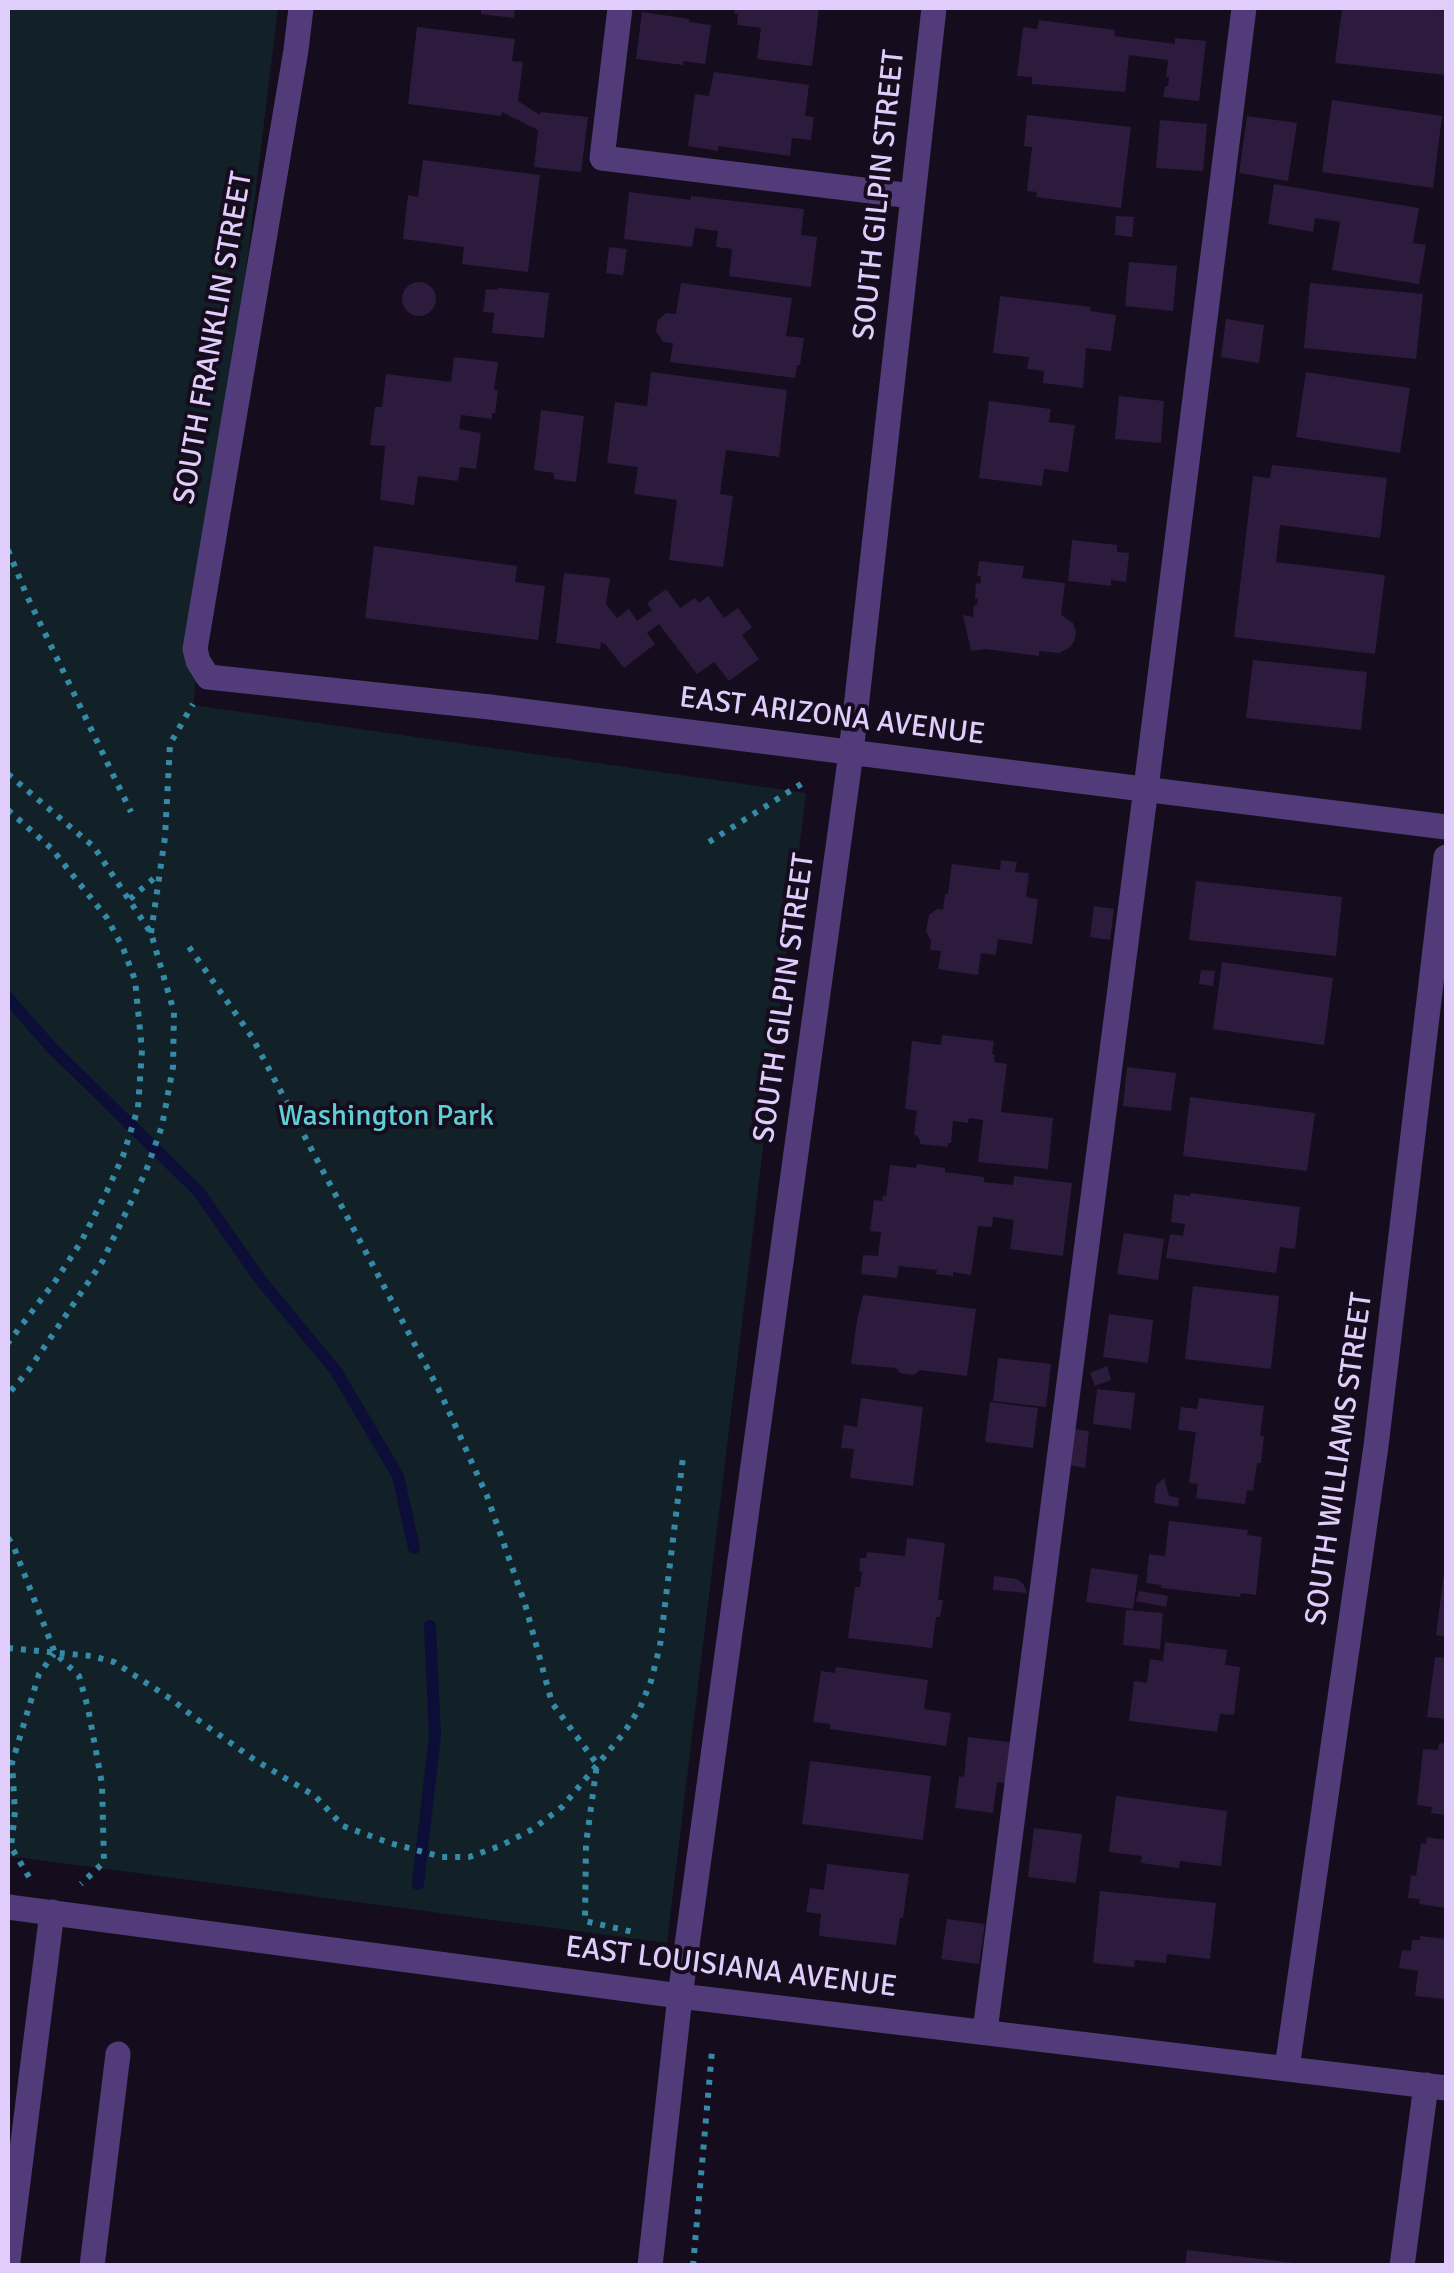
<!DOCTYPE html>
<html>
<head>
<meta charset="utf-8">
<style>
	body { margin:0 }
	#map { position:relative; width:1454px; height:2273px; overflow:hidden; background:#150d1d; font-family:Signika,sans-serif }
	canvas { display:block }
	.frame { position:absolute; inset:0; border:10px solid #e1cdfb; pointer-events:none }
</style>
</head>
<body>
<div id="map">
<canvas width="1454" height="2273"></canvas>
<div class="frame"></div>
</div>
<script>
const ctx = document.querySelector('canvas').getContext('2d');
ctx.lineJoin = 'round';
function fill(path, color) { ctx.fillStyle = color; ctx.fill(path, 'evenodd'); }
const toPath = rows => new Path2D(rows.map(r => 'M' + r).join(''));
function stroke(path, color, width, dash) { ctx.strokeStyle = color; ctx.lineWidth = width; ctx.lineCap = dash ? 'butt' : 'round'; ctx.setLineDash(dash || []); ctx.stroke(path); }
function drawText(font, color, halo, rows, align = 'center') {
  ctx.font = font + ' Signika,sans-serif'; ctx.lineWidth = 8; ctx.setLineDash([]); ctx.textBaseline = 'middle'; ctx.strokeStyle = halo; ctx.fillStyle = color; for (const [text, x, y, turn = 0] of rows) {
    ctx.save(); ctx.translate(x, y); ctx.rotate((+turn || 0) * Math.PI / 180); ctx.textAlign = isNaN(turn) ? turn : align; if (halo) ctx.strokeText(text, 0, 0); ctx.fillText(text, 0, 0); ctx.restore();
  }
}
fill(toPath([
	[8,8,278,8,193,705,806,793,667,1943,8,1856]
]), '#112127');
stroke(toPath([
	[8,998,51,1047,199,1192,259,1278,336,1371,398,1476,414,1548],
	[418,1884,435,1735,430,1626]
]), '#0c0e37', 12);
fill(toPath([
	[481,8,515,8,514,18,481,14],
	[735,8,819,8,812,66,757,59,761,28,737,25,738,14,734,13],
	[1342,8,1411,8,1446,11,1446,75,1335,63],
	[642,12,689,19,689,22,711,25,705,64,683,61,683,65,636,59],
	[1039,20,1115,30,1114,36,1175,44,1175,38,1206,41,1199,101,1163,97,1165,86,1168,86,1169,77,1166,77,1168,60,1129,55,1125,92,1032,84,1032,77,1017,76,1023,27,1037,29],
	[417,27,515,39,512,61,523,62,518,101,540,115,541,112,588,117,581,172,534,167,538,130,502,112,501,116,408,104],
	[714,72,809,85,805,116,814,117,811,140,792,138,790,156,718,146,718,151,688,146,695,94,709,96],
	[1332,100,1442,116,1433,188,1322,172],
	[1027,115,1131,127,1121,208,1036,197,1037,192,1027,191,1032,147,1024,146],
	[1247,116,1297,123,1288,181,1239,173],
	[1160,120,1207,124,1203,171,1156,168],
	[423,160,540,175,528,272,462,264,464,247,403,239,408,195,418,197],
	[1274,184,1419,208,1413,243,1426,245,1419,284,1332,270,1340,222,1315,218,1313,232,1268,224],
	[629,192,691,200,691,196,804,209,801,235,817,237,811,287,729,276,732,249,716,247,718,231,695,228,692,247,624,239],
	[1116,216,1134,217,1132,237,1115,235],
	[609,247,627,249,623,275,606,273],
	[1129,262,1177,266,1173,311,1125,306],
	'402 299a17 17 0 1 1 34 0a17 17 0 1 1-34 0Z',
	[681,283,792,298,786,336,804,338,800,365,797,365,795,378,670,362,673,343,663,342,656,331,658,320,666,313,676,314],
	[1310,283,1423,294,1416,359,1304,348],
	[498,288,549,293,544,338,492,333,494,313,483,312,486,289,497,290],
	[1000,296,1091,307,1090,311,1116,315,1111,351,1086,348,1083,388,1043,383,1044,371,1027,369,1029,357,993,353],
	[1226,319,1264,325,1259,363,1221,357],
	[454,357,498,362,494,390,498,391,495,413,492,413,492,419,461,415,459,429,481,433,476,469,460,467,458,481,418,476,414,505,380,500,385,446,370,445,375,407,382,407,386,374,451,382],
	[651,372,787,390,779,457,726,450,720,494,733,496,723,567,669,560,677,500,634,494,638,467,607,463,615,402,647,406],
	[1306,372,1410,388,1400,453,1296,437],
	[1119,396,1164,401,1161,443,1115,439],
	[989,401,1051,409,1049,422,1075,425,1068,472,1044,469,1042,486,979,478],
	[541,410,584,416,576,482,554,479,554,473,534,470],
	[1272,465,1387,478,1380,538,1280,525,1276,562,1385,575,1375,654,1234,637,1253,476,1270,478],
	[1072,540,1117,545,1117,552,1129,553,1126,582,1111,580,1111,586,1068,581],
	[374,546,517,566,515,582,545,586,538,640,365,618],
	[979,561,1024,566,1022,578,1065,583,1061,615,1073,623,1076,632,1074,642,1069,648,1059,653,1039,651,1039,656,986,649,971,651,963,615,973,617,974,605,977,605,978,599,975,598,976,583,980,584,981,576,977,576],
	[564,573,610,578,606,604,617,618,629,609,637,621,652,610,647,603,666,589,680,608,695,598,699,603,708,596,724,618,738,608,752,627,742,635,759,659,729,681,714,662,697,674,659,624,647,633,655,644,624,668,605,644,601,642,600,649,556,643],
	[1253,660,1367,672,1361,730,1246,718],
	[1001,860,1017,862,1015,872,1029,873,1026,897,1038,899,1032,944,998,939,996,955,981,953,978,975,938,969,941,951,930,950,931,941,926,931,929,915,937,909,943,910,945,894,948,894,952,864,1000,870],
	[1196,881,1342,897,1336,956,1189,940],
	[1094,906,1114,909,1110,940,1090,937],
	[1222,962,1333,978,1324,1045,1213,1029],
	[1201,970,1215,971,1213,986,1199,984],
	[942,1035,994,1041,992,1054,995,1055,994,1062,1007,1064,1001,1112,1053,1118,1048,1169,978,1162,983,1120,969,1118,968,1123,953,1121,951,1143,948,1143,948,1147,920,1144,920,1139,918,1139,918,1136,914,1135,917,1111,905,1109,912,1041,941,1045],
	[1127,1067,1176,1073,1171,1111,1123,1106],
	[1190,1097,1315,1113,1307,1171,1183,1156],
	[917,1164,945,1168,945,1172,984,1177,984,1182,1013,1185,1014,1176,1072,1183,1063,1256,1010,1249,1014,1220,993,1217,992,1227,978,1226,971,1275,953,1272,953,1276,936,1274,937,1270,899,1266,897,1278,861,1274,863,1255,878,1256,881,1232,870,1231,874,1200,882,1201,883,1195,886,1196,890,1165,916,1168],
	[1191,1193,1300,1207,1295,1249,1280,1247,1276,1273,1166,1258,1170,1234,1183,1236,1185,1224,1171,1222,1174,1194,1190,1196],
	[1124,1233,1164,1239,1158,1280,1117,1274],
	[1193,1286,1279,1296,1271,1369,1185,1359],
	[863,1295,976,1309,967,1376,920,1370,914,1375,900,1373,896,1368,851,1364,857,1320],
	[1109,1314,1153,1320,1148,1363,1103,1357],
	[998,1358,1051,1364,1046,1407,993,1401],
	[1107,1366,1111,1380,1095,1386,1090,1373],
	[1097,1389,1135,1393,1131,1429,1093,1424],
	[861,1398,923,1407,913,1486,850,1478,854,1449,841,1448,844,1425,857,1427],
	[1199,1398,1264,1406,1260,1436,1264,1436,1261,1463,1257,1463,1253,1491,1247,1490,1245,1504,1196,1498,1198,1484,1189,1483,1196,1432,1178,1430,1181,1407,1197,1409],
	[990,1402,1038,1408,1033,1448,985,1442],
	[1074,1429,1089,1431,1085,1468,1069,1465],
	[1164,1478,1169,1496,1179,1498,1178,1507,1154,1503,1156,1485],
	[1169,1521,1248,1530,1247,1535,1262,1537,1256,1595,1241,1593,1240,1597,1161,1588,1161,1585,1146,1583,1149,1554,1165,1556],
	[907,1538,945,1543,938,1600,943,1600,940,1617,936,1617,932,1648,848,1638,855,1587,860,1587,862,1572,859,1571,860,1558,866,1558,867,1552,905,1556],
	[1091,1568,1138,1575,1133,1609,1086,1602],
	[1444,1573,1446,1573,1446,1637,1436,1635],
	[994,1576,1017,1579,1024,1585,1027,1593,993,1590],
	[1139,1591,1168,1596,1166,1607,1136,1601],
	[1126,1610,1163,1613,1160,1649,1123,1645],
	[1165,1642,1227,1650,1225,1665,1240,1667,1234,1715,1220,1714,1217,1732,1129,1721,1134,1681,1147,1683,1150,1659,1163,1661],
	[1435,1657,1446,1658,1446,1719,1427,1717],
	[836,1667,928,1680,924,1709,951,1713,946,1746,830,1729,830,1724,813,1722,821,1671,835,1673],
	[968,1737,1010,1742,1005,1783,997,1782,993,1813,955,1808,959,1776,964,1777],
	[1439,1743,1446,1744,1446,1815,1431,1813,1432,1807,1417,1805,1423,1749,1438,1750],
	[810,1761,931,1776,923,1840,802,1824],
	[1116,1796,1227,1811,1221,1866,1180,1861,1179,1868,1141,1863,1142,1856,1109,1852],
	[1034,1828,1082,1834,1076,1883,1028,1877],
	[1427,1837,1446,1840,1446,1908,1419,1904,1420,1899,1408,1898,1411,1875,1416,1876,1421,1843,1426,1844],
	[827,1864,909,1874,903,1918,900,1918,896,1945,819,1936,821,1914,806,1912,810,1888,824,1890],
	[1100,1891,1216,1903,1210,1959,1167,1954,1166,1963,1135,1960,1134,1967,1093,1963],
	[947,1919,985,1924,979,1964,941,1959],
	[1420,1936,1446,1939,1446,1999,1415,1996,1418,1971,1399,1968,1402,1950,1411,1951,1412,1940,1420,1940],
	[1187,2250,1294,2263,1294,2266,1185,2266]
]), '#2c1b3d');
stroke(toPath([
	[8,550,27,596,131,812],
	[8,774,94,847,151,933,174,1012,173,1067,162,1126,146,1171,102,1262,28,1371,8,1394],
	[8,810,51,848,107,918,123,948,135,980,142,1050,138,1108,123,1156,107,1191,81,1242,56,1280,8,1343],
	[709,842,806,781],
	[130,899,159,874],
	[151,933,165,837,170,744,193,704],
	[189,947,252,1037,441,1394,487,1496,525,1604,552,1703,597,1764,586,1844,585,1921,633,1932],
	[8,1538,13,1545,55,1653,79,1676,88,1708,102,1784,104,1862,81,1884],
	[8,1648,92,1656,114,1662,171,1699,195,1718,255,1760,315,1796,343,1826,390,1843,442,1857,469,1857,500,1846,533,1829,562,1807,623,1734,640,1708,651,1681,660,1646,683,1457],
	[29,1877,11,1847,15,1812,12,1763,39,1674,54,1654],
	[693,2266,712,2051]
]), '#368aa7', 6, [5, 8]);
stroke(toPath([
	[301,8,296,50,195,649,198,661,208,677,490,707,1446,827],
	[620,8,602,158,912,196],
	[8,1907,680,1996,1446,2088],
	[985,2031,1146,788,1244,8],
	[1287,2068,1376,1446,1446,857],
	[8,2261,52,1912],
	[92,2266,118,2054],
	[650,2266,680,1996,851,753,934,8],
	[1402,2266,1426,2085]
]), '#513c79', 25);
drawText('30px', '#e1cdfb', '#150d1d', [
	["SOUTH GILPIN STREET",880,195,-84],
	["SOUTH FRANKLIN STREET",214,338,-80],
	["EAST ARIZONA AVENUE",832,717,7],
	["SOUTH GILPIN STREET",785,998,-82],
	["SOUTH WILLIAMS STREET",1340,1459,-82],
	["EAST LOUISIANA AVENUE",731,1968,7]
]);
drawText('30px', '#60ced5', '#150d1d', [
	["Washington Park",386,1117]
]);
</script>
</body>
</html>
